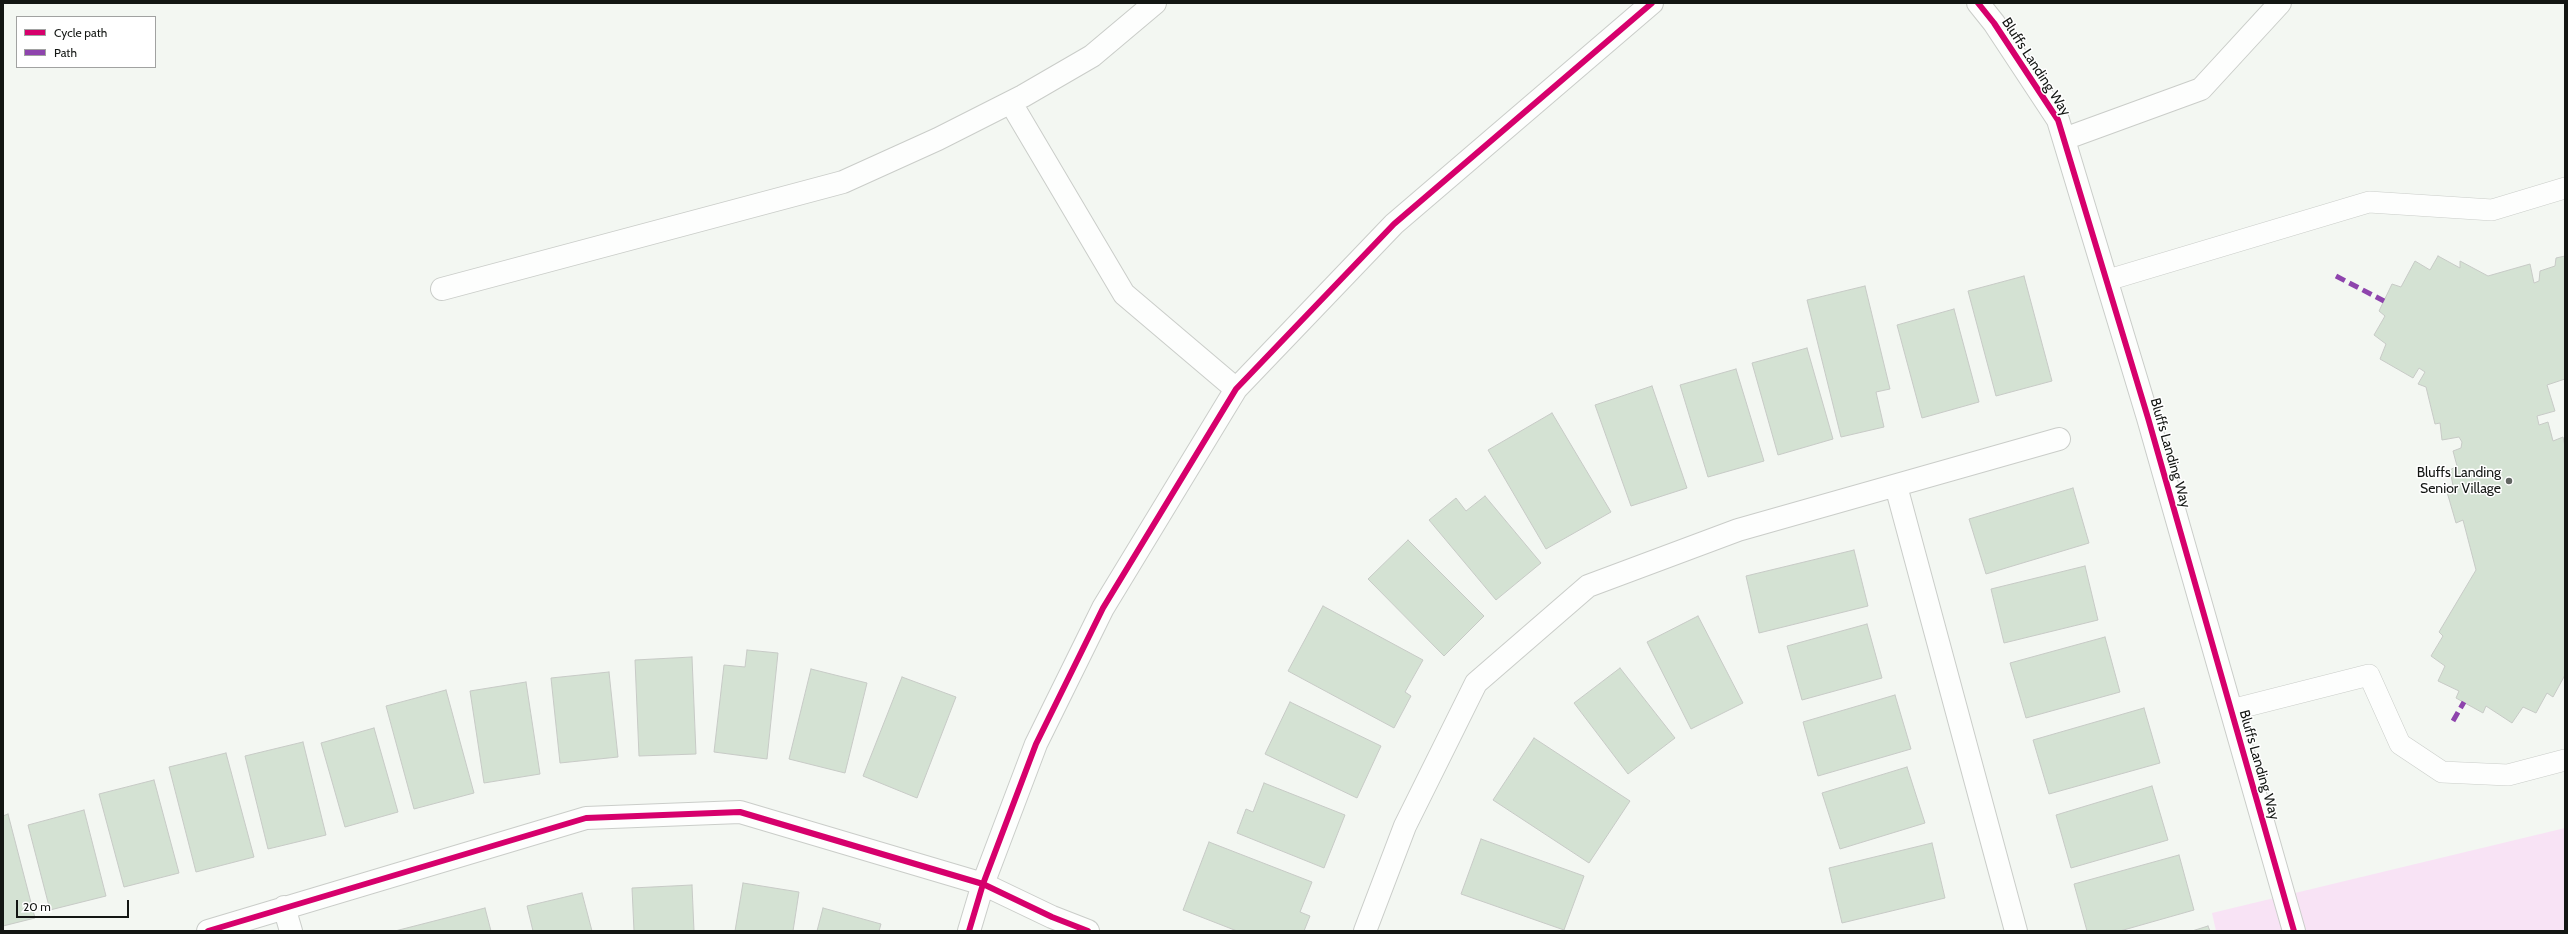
<!DOCTYPE html>
<html>
<head>
<meta charset="utf-8">
<style>
	body { margin:0 }
	#map { position:relative; width:2568px; height:934px; overflow:hidden; background:#f3f7f2; font-family:Cabin,sans-serif }
	canvas { display:block }
	.frame { position:absolute; inset:0; border:4px solid #131613; pointer-events:none }
	.legend { position:absolute; left:16px; top:16px; width:140px; height:52px; box-sizing:border-box; background:#fff; border:1px solid #a1a2a1; margin:0; padding:5px 7px; list-style:none; font-size:12px; color:#131613 }
	.legend li { display:flex; align-items:center; gap:8px; height:20px }
	.legend b { width:20px; border:1px solid #a1a2a1 }
	.scale { position:absolute; left:16px; top:900px; width:113px; height:18px; box-sizing:border-box; border:2px solid #131613; border-top:0; padding-left:5px; font-size:12px; line-height:14px; white-space:nowrap; color:#131613; -webkit-text-stroke:3px #fff; paint-order:stroke }
</style>
</head>
<body>
<div id="map">
<canvas width="2568" height="934"></canvas>
<div class="frame"></div>
<ul class="legend">
<li><b style="height:5px;background:#d6006c"></b>Cycle path</li>
<li><b style="height:5px;background:#8e44ad"></b>Path</li>
</ul>
<div class="scale">20 m</div>
</div>
<script>
const ctx = document.querySelector('canvas').getContext('2d');
ctx.lineJoin = 'round';
function fill(path, color) { ctx.fillStyle = color; ctx.fill(path, 'evenodd'); }
const toPath = rows => new Path2D(rows.map(r => 'M' + r).join(''));
function stroke(path, color, width, dash) { ctx.strokeStyle = color; ctx.lineWidth = width; ctx.lineCap = dash ? 'butt' : 'round'; ctx.setLineDash(dash || []); ctx.stroke(path); }
function drawText(font, color, halo, rows, align = 'center') {
  ctx.font = font + ' Cabin,sans-serif'; ctx.lineWidth = 3; ctx.setLineDash([]); ctx.textBaseline = 'middle'; ctx.strokeStyle = halo; ctx.fillStyle = color; for (const [text, x, y, turn = 0] of rows) {
    ctx.save(); ctx.translate(x, y); ctx.rotate((+turn || 0) * Math.PI / 180); ctx.textAlign = isNaN(turn) ? turn : align; if (halo) ctx.strokeText(text, 0, 0); ctx.fillText(text, 0, 0); ctx.restore();
  }
}
fill(toPath([
	[2565,828,2565,931,2216,931,2212,913]
]), '#f8e3f5');
const building = toPath([
	[2438,256,2460,268,2460,261,2488,276,2530,264,2534,283,2539,281,2540,271,2555,266,2556,258,2565,256,2565,379,2547,385,2555,411,2537,416,2539,425,2548,422,2553,441,2563,437,2565,446,2565,675,2553,697,2547,693,2536,713,2523,707,2512,723,2486,706,2483,713,2456,698,2459,691,2438,681,2445,666,2431,656,2443,636,2439,632,2476,570,2463,520,2456,523,2447,492,2454,491,2450,470,2457,466,2453,451,2461,448,2462,442,2459,437,2442,440,2440,423,2435,424,2426,387,2418,384,2425,372,2419,368,2413,378,2380,359,2386,344,2374,335,2385,316,2379,311,2392,284,2401,287,2415,261,2430,270,2438,256],
	[2024,276,2052,381,1996,396,1968,291,2024,276],
	[1865,286,1890,389,1876,392,1884,427,1841,437,1807,300,1865,286],
	[1954,309,1979,402,1922,418,1897,325,1954,309],
	[1807,348,1833,439,1778,455,1752,363,1807,348],
	[1736,369,1764,461,1708,477,1680,385,1736,369],
	[1652,386,1687,488,1631,506,1595,405,1652,386],
	[1552,413,1611,512,1546,549,1488,450,1552,413],
	[2073,488,2089,543,1986,574,1969,519,2073,488],
	[1485,496,1541,563,1496,600,1429,520,1456,498,1466,511,1485,496],
	[1408,540,1484,616,1444,656,1368,579,1408,540],
	[1854,550,1868,606,1759,633,1746,576,1854,550],
	[2085,566,2098,620,2004,643,1991,589,2085,566],
	[1323,606,1423,660,1405,692,1411,696,1394,728,1288,671,1323,606],
	[1698,616,1743,703,1691,729,1647,642,1698,616],
	[1867,624,1882,678,1802,700,1787,646,1867,624],
	[2105,637,2120,692,2026,718,2010,663,2105,637],
	[747,650,778,653,767,759,714,752,724,665,745,667,747,650],
	[692,657,696,754,639,756,635,660,692,657],
	[1620,668,1675,738,1628,774,1574,703,1620,668],
	[811,669,867,683,845,773,789,759,811,669],
	[609,672,618,757,560,763,551,678,609,672],
	[902,677,956,697,917,798,863,776,902,677],
	[526,682,540,774,484,783,470,691,526,682],
	[446,690,474,793,414,809,386,706,446,690],
	[1895,695,1911,749,1818,776,1803,722,1895,695],
	[1290,702,1381,746,1357,798,1265,754,1290,702],
	[2144,708,2160,763,2049,794,2033,740,2144,708],
	[374,728,398,812,345,827,321,743,374,728],
	[1534,738,1630,801,1589,863,1493,800,1534,738],
	[303,742,326,835,268,849,245,756,303,742],
	[226,753,254,857,196,872,169,767,226,753],
	[1907,767,1925,823,1840,849,1822,793,1907,767],
	[154,780,179,873,124,887,99,794,154,780],
	[1264,783,1345,815,1324,868,1237,833,1246,809,1253,812,1264,783],
	[2152,786,2168,840,2071,868,2056,815,2152,786],
	[84,810,106,896,50,910,28,825,84,810],
	[8,814,35,918,3,926,3,816,8,814],
	[1481,839,1584,876,1564,930,1461,894,1481,839],
	[1209,842,1312,882,1300,912,1310,916,1304,931,1237,931,1183,910,1209,842],
	[1932,843,1945,898,1842,923,1829,868,1932,843],
	[2179,855,2194,910,2120,931,2087,931,2074,884,2179,855],
	[743,883,799,892,793,931,735,931,743,883],
	[692,885,694,931,634,931,632,888,692,885],
	[582,893,592,931,533,931,527,906,582,893],
	[485,908,491,931,395,931,485,908],
	[823,908,881,924,879,931,817,931,823,908],
	[2208,926,2210,931,2192,931,2208,926]
]);
fill(building, '#d4e2d3');
stroke(building, '#c7cac6', 1);
const service = toPath([
	[2108,280,2369,202,2492,210,2565,188],
	[2231,710,2369,675,2400,744,2442,772,2508,775,2565,760]
]);
const minor = toPath([
	[1978,3,1994,23,2058,120,2148,418,2294,931],
	[1011,103,1124,294,1236,389],
	[2064,139,2201,89,2280,3],
	[442,289,843,182,938,139,1023,96,1092,56,1155,3],
	[1896,486,2016,931],
	[284,907,291,931],
	[208,931,586,818,740,812,983,884,1052,917,1088,931],
	[969,931,983,884,1036,744,1103,608,1236,389,1394,224,1652,3],
	[1365,931,1405,826,1476,683,1588,586,1738,530,2059,439]
]);
stroke(service, '#cacdc9', 22);
stroke(minor, '#cacdc9', 24);
stroke(service, '#fdfefd', 21);
stroke(minor, '#fdfefd', 22);
stroke(toPath([
	[2336,276,2384,301],
	[2453,721,2464,702]
]), '#8e44ad', 5, [10, 5]);
stroke(toPath([
	[1978,3,1994,23,2058,120,2148,418,2294,931],
	[208,931,586,818,740,812,983,884,1052,917,1088,931],
	[969,931,983,884,1036,744,1103,608,1236,389,1394,224,1652,3]
]), '#d6006c', 6);
for (const [x, y, r, color] of [
	[2509,481,4,"#616561"]
]) { const dot = new Path2D(); dot.arc(x, y, r, 0, 2 * Math.PI); ctx.fillStyle = color; ctx.fill(dot); stroke(dot, '#fff', 1.5); }
drawText('14px', '#131613', '#fff', [
	["Bluffs Landing Way",2036,67,57],
	["Bluffs Landing Way",2170,453,74],
	["Bluffs Landing Way",2259,765,74]
]);
drawText('14px', '#131613', '#fff', [
	["Bluffs Landing",2501,473],
	["Senior Village",2501,489]
], 'right');
</script>
</body>
</html>
